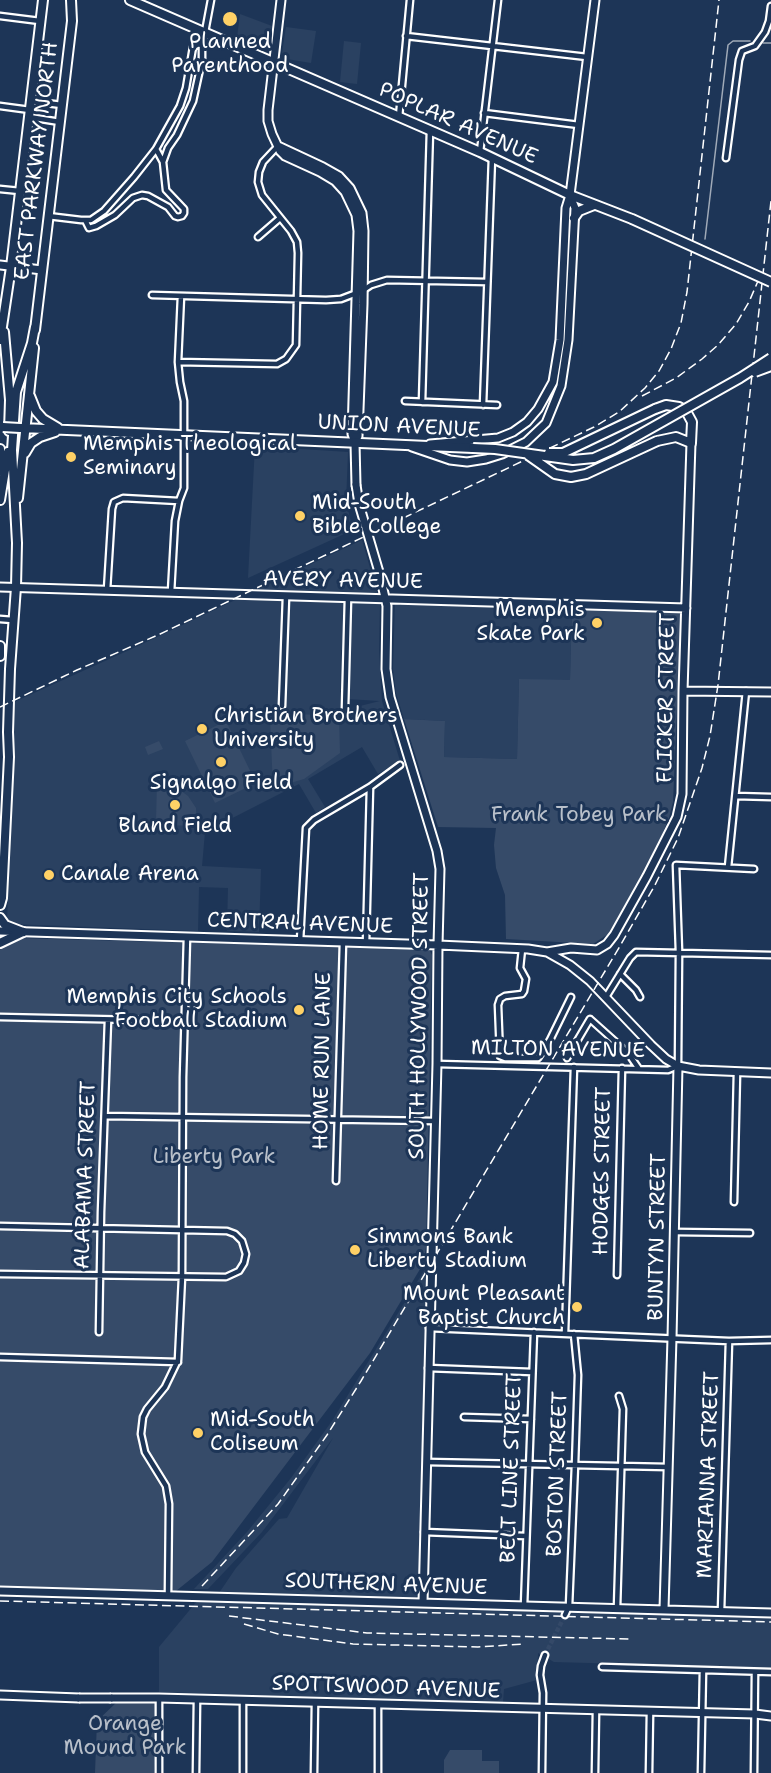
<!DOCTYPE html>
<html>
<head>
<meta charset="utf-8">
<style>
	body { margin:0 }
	canvas { display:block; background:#1d3557 }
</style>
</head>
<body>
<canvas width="771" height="1773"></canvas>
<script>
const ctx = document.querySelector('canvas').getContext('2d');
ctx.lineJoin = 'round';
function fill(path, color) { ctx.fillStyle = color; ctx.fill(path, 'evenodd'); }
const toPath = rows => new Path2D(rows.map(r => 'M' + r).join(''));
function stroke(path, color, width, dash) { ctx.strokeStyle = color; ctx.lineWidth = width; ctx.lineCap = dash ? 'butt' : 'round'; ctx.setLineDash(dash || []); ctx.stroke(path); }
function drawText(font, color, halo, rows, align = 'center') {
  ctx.font = font + ' "Shantell Sans",sans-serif'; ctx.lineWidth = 6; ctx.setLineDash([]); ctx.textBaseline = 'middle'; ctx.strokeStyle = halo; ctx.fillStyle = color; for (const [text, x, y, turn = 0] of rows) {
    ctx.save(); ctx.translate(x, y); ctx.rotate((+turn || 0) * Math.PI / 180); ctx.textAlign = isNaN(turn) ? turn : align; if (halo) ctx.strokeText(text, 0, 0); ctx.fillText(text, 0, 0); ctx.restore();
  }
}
fill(toPath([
	[240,14,272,26,268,48,262,49,237,38],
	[286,27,316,31,311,63,287,59,282,53],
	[344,41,361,43,357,84,340,82],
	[255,446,348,452,346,502,353,530,248,578],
	[362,540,380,603,379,651,382,701,400,761,378,774,362,747,308,779,325,807,316,813,299,784,205,832,202,866,261,869,259,932,227,931,228,888,199,887,198,931,10,924,7,922,14,749,12,703,136,647],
	[341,650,348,650,347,699,380,701,340,711],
	[395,603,572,608,570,680,519,680,517,759,444,757,445,721,404,719,396,693,393,668],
	[425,1269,426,1284,419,1594,415,1598,285,1596,229,1595,219,1593,236,1568,279,1519,287,1518,333,1438,262,1532,208,1589,194,1589,247,1532,291,1478,332,1421],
	[198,1600,771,1616,771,1668,554,1662,538,1653,537,1680,504,1689,503,1702,159,1692,159,1647]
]), '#2a4161');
fill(toPath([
	[572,608,681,612,673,802,669,818,652,858,608,934,593,944,506,939,505,895,496,868,494,845,496,828,438,827,404,719,445,721,444,757,517,759,519,679,570,680],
	[275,713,339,716,340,753,304,779,273,788,270,719],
	[226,721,256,783,215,803,185,741],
	[159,741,163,749,148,755,145,747],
	[157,782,173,785,188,796,196,808,197,826,158,825,156,821],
	[15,938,425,949,430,951,432,955,426,1247,423,1264,370,1353,212,1562,176,1591,0,1586,0,945],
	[118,1701,155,1703,154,1773,95,1773,97,1721],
	[450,1750,482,1750,482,1761,499,1761,499,1773,444,1773,444,1760]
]), '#364b69');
stroke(toPath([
	[763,43,771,43],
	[705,239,728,45,733,41,750,41]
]), '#a0aab8', 1.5);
stroke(toPath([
	[545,1655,565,1615]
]), '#344968', 4.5, [4.5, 2]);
const street = toPath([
	[0,16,40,21],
	[205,32,211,0],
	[406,36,587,57],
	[30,101,62,105],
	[0,106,30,110],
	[484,113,579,125],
	[29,117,60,122],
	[399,117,410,0],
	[480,152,498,0],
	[726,158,739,60,742,51,755,46,765,32,769,21,771,6],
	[0,189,20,191],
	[48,216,81,220,91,220,104,211,134,177,156,149,180,106,186,88,193,47,199,44,202,46,202,60,193,101,177,135,168,148,163,162],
	[85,220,89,228,96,226,115,215,133,198,142,195,148,196,168,207,175,216,178,217,182,216,184,213,184,209,166,190,163,162,156,149],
	[258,237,280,218],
	[152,295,326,300,341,299,362,291,371,285,387,280,487,282],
	[178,362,277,364,286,359,296,345,298,253,297,242,291,231,262,195,258,182,259,172,263,162,278,146],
	[405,401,497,405],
	[422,402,430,130],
	[483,405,492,157],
	[107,590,112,509,114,502,123,498,179,501],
	[171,592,175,521,179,501,184,488,184,401,180,382,178,362,181,296],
	[0,619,13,620],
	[282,706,286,597],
	[345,709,348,598],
	[736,796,771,797],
	[728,867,746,691],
	[300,941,306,828,314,820,370,787,400,765],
	[366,943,370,787],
	[522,949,520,968,526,979,524,991,522,994,505,996,500,999,498,1005,500,1056,505,1058,538,1058,550,1040,571,997],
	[620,974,636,990,640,997],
	[606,997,630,958,636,952,771,955],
	[0,1017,184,1021],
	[567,1058,590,1019,628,1053,639,1069],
	[437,1064,668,1070,678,1066,679,952,676,865,754,869],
	[105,1116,435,1121],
	[336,1181,343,942],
	[734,1202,737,1072],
	[0,1226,227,1231,235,1234,242,1241,246,1254,244,1263,239,1271,226,1277,0,1274],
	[675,1232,750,1233],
	[617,1275,622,1068],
	[429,1328,729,1341,771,1340],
	[99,1332,101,1212,108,1020],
	[565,1333,574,1067],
	[0,1357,178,1362],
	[428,1368,532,1372],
	[464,1417,531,1419],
	[427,1462,668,1467],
	[424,1532,525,1536],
	[168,1595,169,1504,166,1486,145,1452,141,1434,143,1417,147,1409,165,1387,178,1360,182,1277,183,1077,187,937],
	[524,1606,534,1332],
	[617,1608,623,1409,619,1396],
	[721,1611,729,1341],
	[565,1615,569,1606,575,1465,578,1375,574,1334],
	[602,1667,771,1672],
	[159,1698,159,1773],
	[196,1773,197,1699],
	[243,1773,243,1700],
	[314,1773,315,1702],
	[378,1773,378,1705],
	[542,1773,543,1693,540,1675,541,1666,545,1655],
	[595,1773,596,1710],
	[649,1773,650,1712],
	[701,1773,703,1670],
	[754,1773,755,1672]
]);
const secondary = toPath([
	[281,0,268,110,268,121,272,134,280,151,285,156,320,172,335,181,345,192,356,215,358,231,352,434,355,443,356,485],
	[278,146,323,167,339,176,350,188,362,213,364,231,363,304,358,436,355,443],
	[0,265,42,270],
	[430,444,498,438,513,432,527,422,538,409,553,382,560,340,566,208,570,195,595,0],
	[412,447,450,460,467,462,486,459,502,454,526,442,546,423,561,386,568,340,575,208,570,196],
	[379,572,387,606,386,669,390,697,437,851,440,869,438,945,437,1064,423,1602],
	[0,587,686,608],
	[683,691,771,692],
	[0,931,438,945,528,949,547,952,570,965,590,981,651,1045,666,1059,678,1066,699,1070,771,1073],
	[547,952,571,948,597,950,607,944,614,935,647,876,677,817,682,794,683,691,691,443],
	[0,1591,771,1613],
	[664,1609,672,1338,678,1066],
	[0,1695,79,1698],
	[111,1698,159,1698,755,1714,771,1716]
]);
const primary = toPath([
	[130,0,480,152,570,195,632,219],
	[574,218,579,211,594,205],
	[35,330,72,21,71,0],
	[4,332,10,400,9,431],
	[0,340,11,267,43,0],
	[30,396,36,411,43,419,58,428],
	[655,409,666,405,679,407,686,411,692,422,691,443,676,437,657,441],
	[22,428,473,448],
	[0,449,0,471],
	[25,453,31,443,40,437,55,432],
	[18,498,34,348],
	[0,500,8,452],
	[0,646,0,656],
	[0,905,2,898,9,757,8,732,10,669,16,587,17,543,12,450,16,392,32,343,35,327],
	[0,918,5,925,23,932],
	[0,943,23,932]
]);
stroke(street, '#fff', 9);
stroke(secondary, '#fff', 11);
stroke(primary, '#fff', 12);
stroke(street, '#1d3557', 4.5);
stroke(secondary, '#1d3557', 7);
stroke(primary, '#1d3557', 8);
stroke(toPath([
	[642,396,676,378,702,359,718,345,736,324,749,302,758,281],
	[0,707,77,670,158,635,594,427,619,412,645,388,659,371,671,349,681,323,687,292,719,0],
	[202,1586,278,1504,327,1435,361,1381,620,946,655,885,678,838,702,768,710,736,718,685,771,201],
	[0,1601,771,1622],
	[229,1616,367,1633,629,1639],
	[244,1624,278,1634,353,1644,478,1647,524,1644]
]), '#fff', 1.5, [9, 4.5]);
const secondaryBridge = toPath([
	[356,485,359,504,379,572],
	[79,1698,111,1698]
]);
const primaryBridge = toPath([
	[632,219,771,282],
	[755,372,771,366],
	[3,427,20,428],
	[473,448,495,449,573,460,594,458,614,449,740,378,771,358],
	[549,453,563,453,655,409],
	[528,455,555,474,571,477,586,474,657,441]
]);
stroke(secondaryBridge, '#fff', 11, []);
stroke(primaryBridge, '#fff', 12, []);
stroke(secondaryBridge, '#1d3557', 7);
stroke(primaryBridge, '#1d3557', 8);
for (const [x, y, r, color] of [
	[230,19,8,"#ffd166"],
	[71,457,6,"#ffd166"],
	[300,516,6,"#ffd166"],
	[597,623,6,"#ffd166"],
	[202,729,6,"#ffd166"],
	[221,762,6,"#ffd166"],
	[175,805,6,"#ffd166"],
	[49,875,6,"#ffd166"],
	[299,1010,6,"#ffd166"],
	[355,1250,6,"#ffd166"],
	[577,1307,6,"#ffd166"],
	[198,1433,6,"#ffd166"]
]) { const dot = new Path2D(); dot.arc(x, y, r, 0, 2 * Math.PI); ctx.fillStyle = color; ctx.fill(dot); stroke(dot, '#1d3557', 2); }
drawText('21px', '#fff', '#1d3557', [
	["Planned",230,43,"center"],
	["Parenthood",230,67,"center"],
	["Memphis Theological",83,445],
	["Seminary",83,469],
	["Mid-South",312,504],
	["Bible College",312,528],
	["Memphis",585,611,"right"],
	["Skate Park",585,635,"right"],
	["Christian Brothers",214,717],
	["University",214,741],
	["Signalgo Field",221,784,"center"],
	["Bland Field",175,827,"center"],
	["Canale Arena",61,875],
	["Memphis City Schools",287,998,"right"],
	["Football Stadium",287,1022,"right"],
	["Simmons Bank",367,1238],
	["Liberty Stadium",367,1262],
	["Mount Pleasant",565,1295,"right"],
	["Baptist Church",565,1319,"right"],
	["Mid-South",210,1421],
	["Coliseum",210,1445]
], 'left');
drawText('21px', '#fff', '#1d3557', [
	["POPLAR AVENUE",458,124,24],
	["EAST PARKWAY NORTH",37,161,-83],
	["UNION AVENUE",399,427,3],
	["AVERY AVENUE",343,581,1],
	["FLICKER STREET",667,698,-89],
	["CENTRAL AVENUE",300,924,2],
	["SOUTH HOLLYWOOD STREET",420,1016,-89],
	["MILTON AVENUE",558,1050,1],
	["HOME RUN LANE",323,1061,-89],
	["HODGES STREET",603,1171,-89],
	["ALABAMA STREET",86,1175,-88],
	["BUNTYN STREET",658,1237,-89],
	["BELT LINE STREET",512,1468,-88],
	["BOSTON STREET",558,1474,-88],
	["MARIANNA STREET",709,1475,-88],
	["SOUTHERN AVENUE",386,1585,2],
	["SPOTTSWOOD AVENUE",386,1688,2]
]);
drawText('21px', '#b9c0ca', '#1d3557', [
	["Frank Tobey Park",579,816],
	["Liberty Park",214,1158],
	["Orange",125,1725],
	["Mound Park",125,1749]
]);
</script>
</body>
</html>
